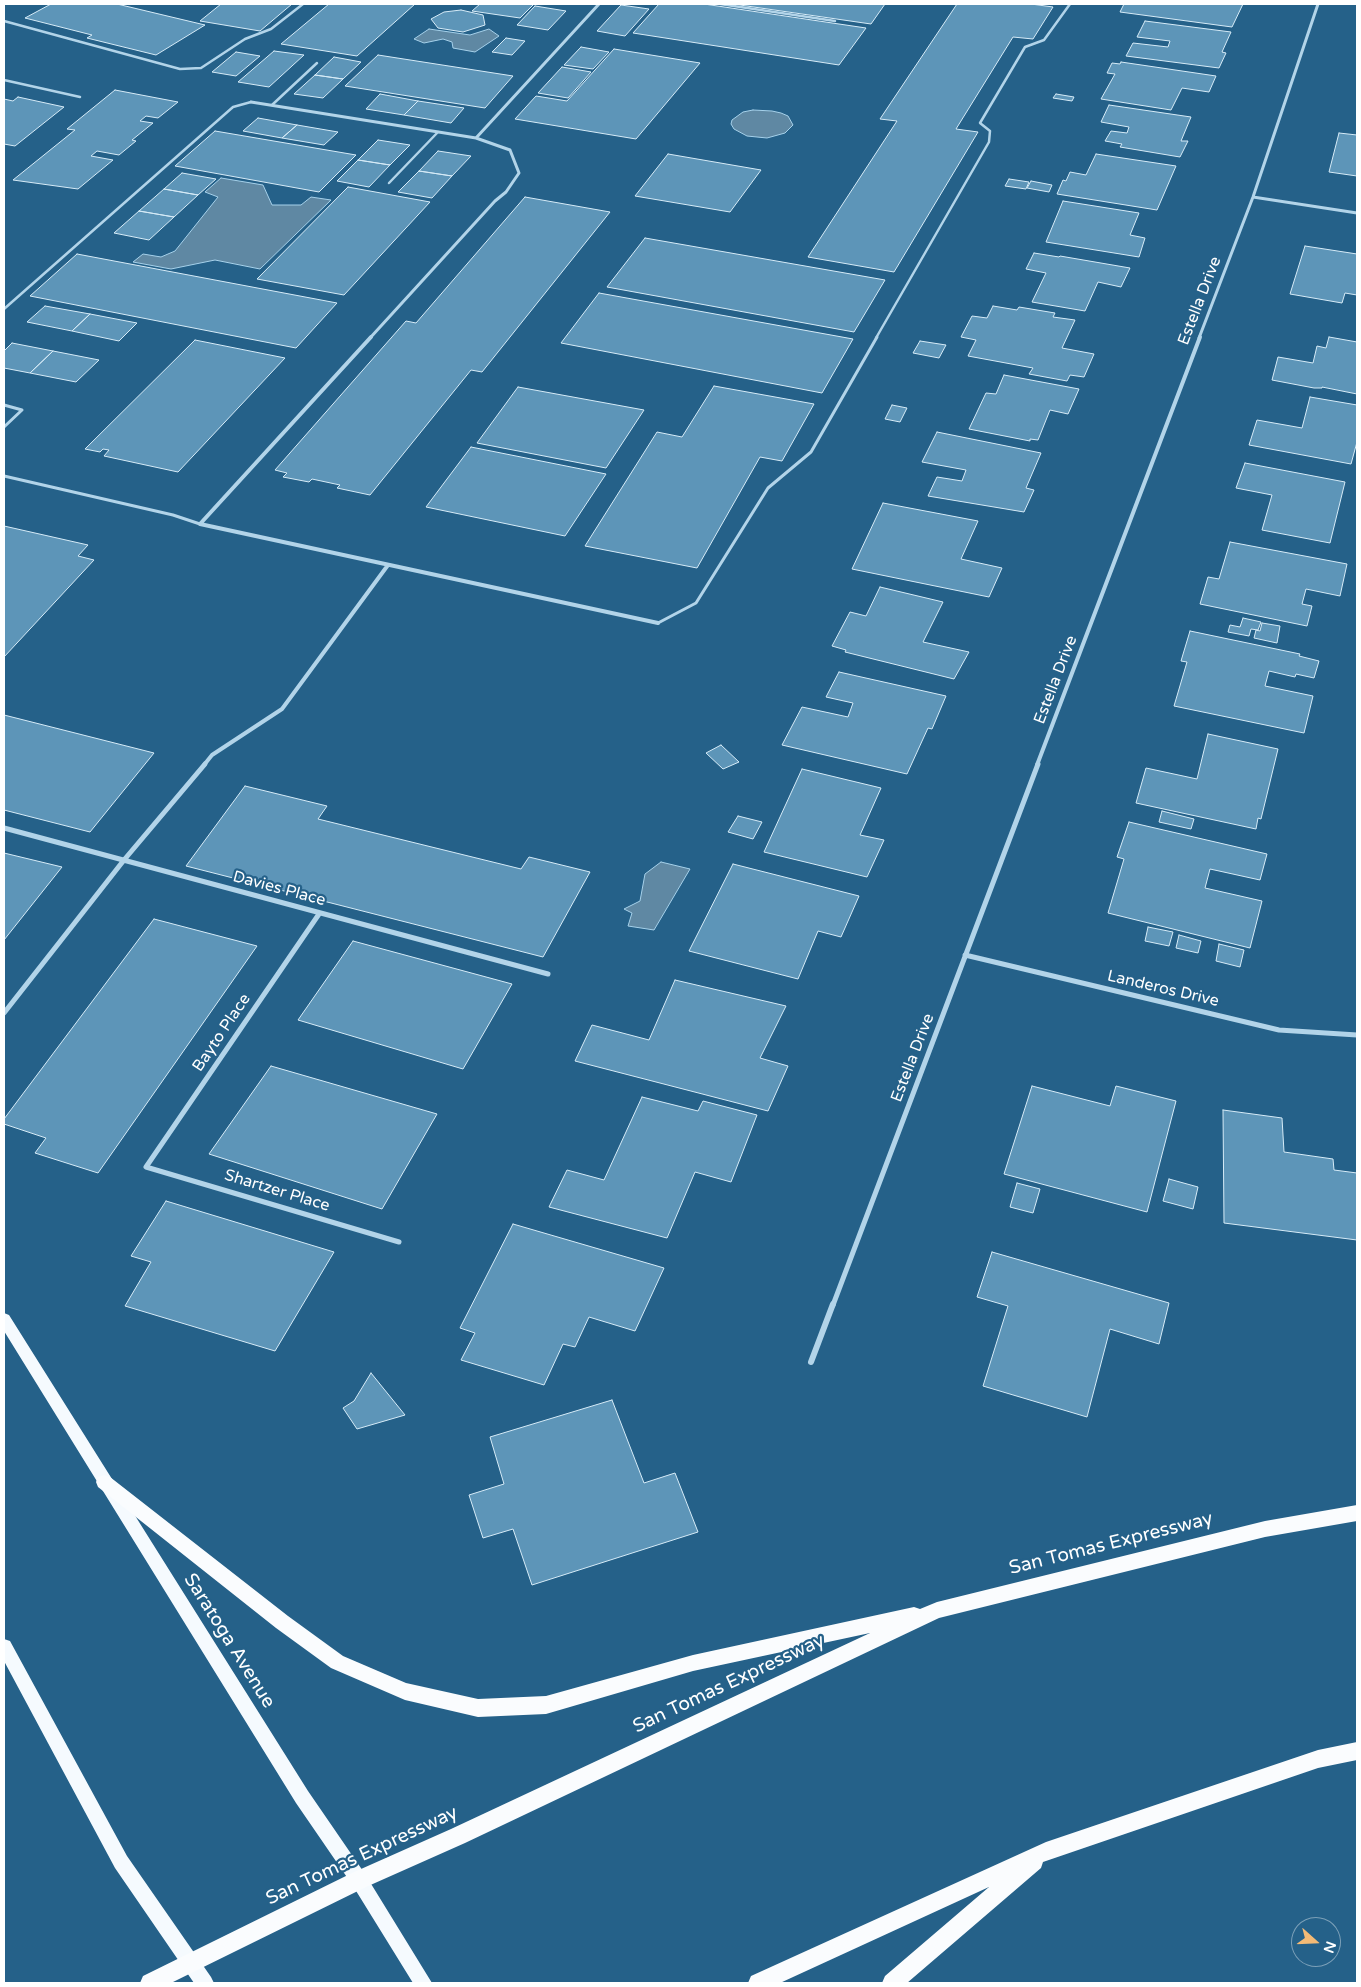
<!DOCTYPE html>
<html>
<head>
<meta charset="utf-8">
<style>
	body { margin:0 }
	#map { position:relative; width:1361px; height:1987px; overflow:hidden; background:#256189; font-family:"Varela Round",sans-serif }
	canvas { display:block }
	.frame { position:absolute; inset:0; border:5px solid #fff; pointer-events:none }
	.north { position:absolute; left:1291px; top:1917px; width:50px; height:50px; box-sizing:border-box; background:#256189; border:1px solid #7ca0b8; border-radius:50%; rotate:110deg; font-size:14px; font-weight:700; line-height:20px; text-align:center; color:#fff }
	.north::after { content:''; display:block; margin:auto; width:18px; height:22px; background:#f3ba76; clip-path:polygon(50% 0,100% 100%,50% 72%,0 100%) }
</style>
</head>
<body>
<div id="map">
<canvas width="1361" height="1987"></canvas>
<div class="frame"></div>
<div class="north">N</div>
</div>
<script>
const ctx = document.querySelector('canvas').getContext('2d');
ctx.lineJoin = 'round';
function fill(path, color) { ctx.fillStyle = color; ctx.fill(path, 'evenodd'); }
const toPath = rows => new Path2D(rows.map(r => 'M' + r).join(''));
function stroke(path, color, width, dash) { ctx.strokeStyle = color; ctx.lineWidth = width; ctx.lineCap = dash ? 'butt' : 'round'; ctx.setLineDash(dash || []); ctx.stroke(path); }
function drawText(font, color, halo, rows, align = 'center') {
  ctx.font = font + ' "Varela Round",sans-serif'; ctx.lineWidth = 4.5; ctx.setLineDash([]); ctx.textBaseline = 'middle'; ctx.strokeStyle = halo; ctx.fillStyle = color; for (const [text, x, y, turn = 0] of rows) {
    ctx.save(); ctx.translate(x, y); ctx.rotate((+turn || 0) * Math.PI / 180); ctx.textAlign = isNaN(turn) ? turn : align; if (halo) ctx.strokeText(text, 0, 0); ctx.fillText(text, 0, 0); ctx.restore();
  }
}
const water = toPath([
	[429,29,470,35,489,29,499,36,475,52,453,48,452,42,443,39,424,43,414,39,429,29],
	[753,110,772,111,781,113,788,116,793,125,785,133,767,138,747,136,734,129,731,124,732,120,743,112,753,110],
	[221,178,263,185,272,205,301,205,311,197,331,200,260,269,215,260,171,269,133,262,143,254,161,257,175,251,218,197,205,192,221,178],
	[661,862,690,869,654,930,628,926,632,913,624,909,640,901,645,874,661,862]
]);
fill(water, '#5f88a3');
stroke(water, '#a6d1ea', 1);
const building = toPath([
	[51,4,117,4,205,25,156,55,87,38,92,35,25,18,51,4],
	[221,4,292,4,260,31,200,21,221,4],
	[329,4,415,4,357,56,281,44,329,4],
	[480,4,534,4,520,18,472,11,480,4],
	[659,4,704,4,866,28,839,65,633,33,659,4],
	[733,4,885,4,871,24,733,4],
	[957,4,1031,4,1053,7,1033,39,1013,37,956,129,978,132,894,272,808,257,897,121,880,119,957,4],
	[1124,4,1243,4,1232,27,1120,12,1124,4],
	[621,5,649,9,625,36,597,31,621,5],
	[535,6,566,11,548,30,517,25,535,6],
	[461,10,483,15,485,25,463,32,438,28,431,19,444,12,461,10],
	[1145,21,1231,32,1222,52,1226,53,1219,68,1126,56,1133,43,1168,47,1170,41,1137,37,1145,21],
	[506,38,525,41,512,55,492,52,506,38],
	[581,47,609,52,593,69,564,65,581,47],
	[614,49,700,63,636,139,515,119,536,96,567,101,614,49],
	[274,51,304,55,269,87,238,82,274,51],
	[236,52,260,56,236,76,212,72,236,52],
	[378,55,513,76,485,108,345,86,378,55],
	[334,57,361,62,343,79,315,75,334,57],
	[1121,62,1216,76,1209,92,1182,88,1171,110,1101,99,1115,74,1107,73,1112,63,1120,64,1121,62],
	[562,67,591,72,568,98,538,93,562,67],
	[315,75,343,79,323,98,294,94,315,75],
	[115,90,178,102,158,118,146,116,140,121,153,123,132,140,136,141,119,155,97,151,91,156,113,160,78,189,13,180,75,130,67,129,115,90],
	[380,94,418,101,404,115,366,109,380,94],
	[1056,94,1074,97,1072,101,1053,98,1056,94],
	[18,97,64,107,15,146,4,144,4,99,13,101,18,97],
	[418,101,464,108,451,123,404,115,418,101],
	[1109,105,1191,117,1181,141,1188,141,1180,157,1120,147,1122,144,1105,141,1111,131,1127,133,1129,127,1101,122,1109,105],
	[258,118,297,125,282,138,243,131,258,118],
	[297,125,338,132,324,145,282,138,297,125],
	[215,131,356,155,319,192,175,166,215,131],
	[1339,133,1357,135,1357,176,1329,172,1339,133],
	[378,140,410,145,390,165,358,160,378,140],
	[438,151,471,156,452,176,419,171,438,151],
	[668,154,761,170,730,212,635,196,668,154],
	[1096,154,1176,166,1157,210,1057,194,1063,180,1066,181,1070,172,1086,175,1096,154],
	[358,160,390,165,369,187,337,181,358,160],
	[419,171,452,176,432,198,398,192,419,171],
	[182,173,216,179,198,195,164,189,182,173],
	[1009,179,1029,182,1026,189,1005,186,1009,179],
	[1031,181,1052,185,1049,192,1027,188,1031,181],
	[348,187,430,202,344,295,257,279,348,187],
	[164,189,198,195,174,217,139,211,164,189],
	[525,197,610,212,482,372,471,370,370,495,337,488,340,485,312,479,309,482,283,477,287,473,275,470,406,321,416,323,525,197],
	[1063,201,1139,213,1130,235,1145,238,1139,257,1046,242,1063,201],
	[139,211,174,217,149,240,114,233,139,211],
	[645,238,885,280,854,332,607,287,645,238],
	[1305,246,1357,254,1357,295,1345,293,1342,303,1290,294,1305,246],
	[1034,253,1059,257,1060,256,1130,268,1121,287,1098,282,1085,311,1032,302,1046,273,1026,269,1034,253],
	[77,254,337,303,296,348,30,296,77,254],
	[599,293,853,339,822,393,561,343,599,293],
	[45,306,90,314,72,331,27,322,45,306],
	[993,306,1017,310,1019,307,1055,313,1053,317,1075,320,1062,348,1094,354,1084,377,1070,375,1067,381,1029,374,1033,368,968,356,976,340,961,337,972,316,987,318,993,306],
	[90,314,137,323,119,341,72,331,90,314],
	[1329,337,1357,342,1357,394,1322,387,1322,388,1314,388,1272,380,1278,357,1313,363,1317,346,1326,348,1329,337],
	[195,340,285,358,178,472,104,456,109,450,103,449,100,452,85,449,195,340],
	[920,341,946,345,939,358,913,353,920,341],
	[12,343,53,351,30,373,4,368,4,351,12,343],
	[53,351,99,360,76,382,30,373,53,351],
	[1004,375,1079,389,1068,414,1050,410,1038,440,1030,439,1030,441,969,429,986,393,996,394,1004,375],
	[714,386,814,404,782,461,760,457,697,568,585,546,657,432,682,437,714,386],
	[518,387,644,410,606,468,477,443,518,387],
	[1310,397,1357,405,1357,442,1351,464,1249,445,1257,420,1302,428,1310,397],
	[892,405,907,408,900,422,885,419,892,405],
	[937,432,1041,453,1026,488,1034,490,1024,512,928,496,937,477,962,481,966,470,922,462,937,432],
	[471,447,606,474,565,536,426,507,471,447],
	[1245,463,1345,482,1330,543,1262,530,1272,495,1236,488,1245,463],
	[883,503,978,521,961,559,1002,568,989,597,852,569,883,503],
	[4,526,88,545,78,556,94,560,4,657,4,526],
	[1230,542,1347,564,1340,596,1306,589,1302,604,1312,606,1307,626,1200,604,1208,577,1219,579,1230,542],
	[880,587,943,602,923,642,969,652,954,679,845,652,846,650,832,646,850,612,866,616,880,587],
	[1243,618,1261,622,1258,630,1251,629,1249,636,1228,632,1230,625,1240,627,1243,618],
	[1262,623,1280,626,1277,643,1254,638,1256,630,1260,631,1262,623],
	[1190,631,1300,654,1299,656,1319,661,1314,678,1296,674,1295,677,1269,671,1265,686,1313,696,1304,733,1174,706,1187,662,1181,661,1190,631],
	[839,672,946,696,932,729,928,728,907,774,782,745,802,707,848,717,853,703,826,697,839,672],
	[4,715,154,753,90,832,4,810,4,715],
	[1208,734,1278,749,1261,819,1258,818,1256,829,1136,803,1146,768,1197,779,1208,734],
	[721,745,739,762,723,769,706,753,721,745],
	[802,769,881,788,860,835,884,840,867,877,764,852,802,769],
	[245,786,327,806,318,819,521,869,529,857,590,872,543,957,186,866,245,786],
	[1162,811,1194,819,1191,829,1159,822,1162,811],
	[738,816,762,822,753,839,728,832,738,816],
	[1129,822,1267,854,1260,880,1210,869,1205,888,1262,901,1250,948,1108,913,1124,859,1117,857,1129,822],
	[4,853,62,867,4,940,4,853],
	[733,864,859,896,841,937,818,931,798,979,689,951,733,864],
	[154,919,257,946,98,1173,35,1153,46,1138,4,1124,4,1119,154,919],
	[1148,927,1173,932,1169,946,1145,941,1148,927],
	[1179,935,1201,941,1198,953,1176,948,1179,935],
	[353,941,512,984,463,1069,298,1020,353,941],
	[1219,944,1244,950,1240,967,1216,961,1219,944],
	[675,980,786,1006,760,1058,788,1066,768,1111,575,1061,592,1025,649,1040,675,980],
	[271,1066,437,1114,382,1209,209,1154,271,1066],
	[1032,1086,1110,1106,1116,1086,1176,1101,1147,1212,1004,1174,1032,1086],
	[642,1097,698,1111,703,1101,757,1115,731,1182,695,1172,667,1238,549,1207,567,1170,604,1180,642,1097],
	[1223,1110,1282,1118,1284,1152,1333,1159,1334,1170,1357,1173,1357,1240,1224,1223,1223,1110],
	[1169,1179,1198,1187,1193,1209,1163,1201,1169,1179],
	[1017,1183,1040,1189,1033,1213,1010,1207,1017,1183],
	[166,1201,334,1252,275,1351,125,1306,151,1262,131,1256,166,1201],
	[513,1224,664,1268,635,1331,589,1317,575,1347,563,1344,544,1385,461,1360,475,1333,460,1328,513,1224],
	[992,1252,1169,1303,1159,1344,1110,1329,1087,1417,983,1386,1008,1306,977,1297,992,1252],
	[371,1373,405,1415,357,1429,343,1408,354,1401,371,1373],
	[612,1400,644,1483,675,1473,698,1532,532,1585,513,1529,483,1538,469,1495,504,1484,490,1437,612,1400]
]);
fill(building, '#5d95b8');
stroke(building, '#d6ebf7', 1);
stroke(toPath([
	[720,4,835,21],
	[4,21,180,69,201,68,245,39,271,29,303,4],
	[4,80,80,97],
	[272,105,317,63],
	[389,183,438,132],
	[4,309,233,107,251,102],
	[876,338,989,142,990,131,980,123,1025,47,1044,40,1070,4]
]), '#b2d4e9', 2.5);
stroke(toPath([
	[4,405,22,410],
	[4,427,22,410],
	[4,476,173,515,200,524],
	[658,623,696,603,768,488,811,452,877,337]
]), '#b2d4e9', 3);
stroke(toPath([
	[251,102,476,138,599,4],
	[1253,197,1357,213],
	[370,338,495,201,506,192,519,173,510,150,476,138],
	[1199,338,1253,197,1318,4]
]), '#b2d4e9', 3);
stroke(toPath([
	[371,337,200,524,658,623],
	[204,765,212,755,282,709,388,565],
	[1037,765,1200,337]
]), '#b2d4e9', 4);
stroke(toPath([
	[4,828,548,974],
	[319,914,146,1167,399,1242],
	[965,955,1279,1030,1357,1035],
	[4,1013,124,860,205,764],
	[833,1305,1038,764]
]), '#b2d4e9', 5);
stroke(toPath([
	[811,1362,833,1304]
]), '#b2d4e9', 6);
fill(toPath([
	[4,1313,9,1315,308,1791,365,1874,432,1983,413,1983,353,1886,296,1803,4,1331,4,1313],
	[4,1639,10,1641,127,1856,211,1977,214,1983,194,1983,115,1868,4,1661,4,1639]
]), '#f5fafe');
fill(toPath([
	[104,1475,110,1477,288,1616,343,1656,406,1683,478,1699,546,1696,693,1655,914,1607,920,1609,937,1602,1265,1521,1357,1505,1357,1521,1265,1537,939,1618,465,1843,366,1887,171,1983,140,1983,143,1976,352,1873,451,1829,870,1633,693,1671,546,1714,478,1717,405,1700,331,1668,276,1628,98,1487,96,1482,98,1477,104,1475],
	[1357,1742,1357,1760,1318,1768,1043,1862,1041,1868,907,1983,882,1983,885,1976,989,1887,780,1983,748,1983,751,1976,1046,1842,1318,1750,1357,1742]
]), '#fafcfe');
drawText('16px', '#fff', '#256189', [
	["Estella Drive",1200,301,-69],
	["Estella Drive",1056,680,-69],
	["Davies Place",279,889,15],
	["Landeros Drive",1163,989,13],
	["Bayto Place",222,1033,-56],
	["Estella Drive",913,1058,-69],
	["Shartzer Place",277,1191,17]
]);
drawText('19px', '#fff', '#256189', [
	["San Tomas Expressway",1111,1544,-14],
	["Saratoga Avenue",229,1641,58],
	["San Tomas Expressway",729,1684,-25],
	["San Tomas Expressway",362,1856,-25]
]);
</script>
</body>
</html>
